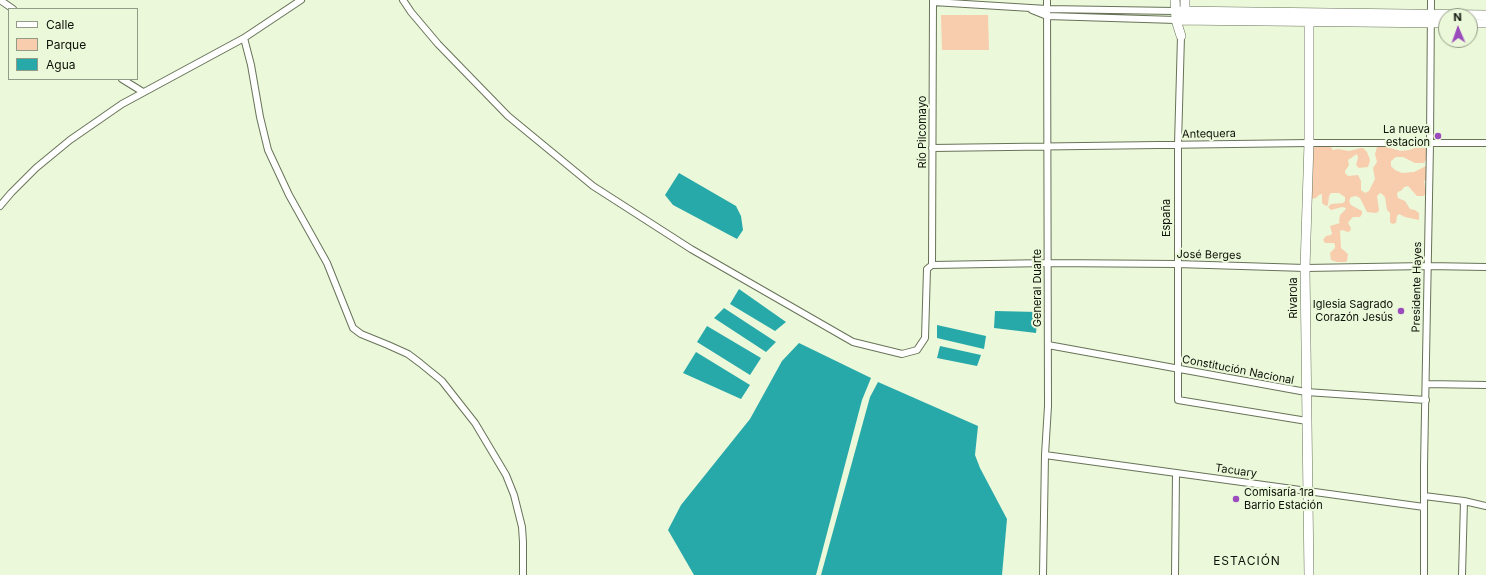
<!DOCTYPE html>
<html>
<head>
<meta charset="utf-8">
<style>
	body { margin:0 }
	#map { position:relative; width:1486px; height:575px; overflow:hidden; background:#ebf8da; font-family:Inter,sans-serif }
	canvas { display:block }
	.legend { position:absolute; left:8px; top:8px; width:130px; height:72px; box-sizing:border-box; background:#ebf8da; border:1px solid #929b86; margin:0; padding:5px 7px; list-style:none; font-size:12px; color:#0c1007 }
	.legend li { display:flex; align-items:center; gap:8px; height:20px }
	.legend b { width:20px; border:1px solid #929b86 }
	.north { position:absolute; left:1438px; top:8px; width:40px; height:40px; box-sizing:border-box; background:#ebf8da; border:1px solid #929b86; border-radius:50%; rotate:358deg; font-size:11px; font-weight:700; line-height:16px; text-align:center; color:#0c1007 }
	.north::after { content:''; display:block; margin:auto; width:14px; height:18px; background:#9b4cbc; clip-path:polygon(50% 0,100% 100%,50% 72%,0 100%) }
</style>
</head>
<body>
<div id="map">
<canvas width="1486" height="575"></canvas>
<ul class="legend">
<li><b style="height:5px;background:#fff"></b>Calle</li>
<li><b style="height:11px;background:#f8cdad"></b>Parque</li>
<li><b style="height:11px;background:#28a9a9"></b>Agua</li>
</ul>
<div class="north">N</div>
</div>
<script>
const ctx = document.querySelector('canvas').getContext('2d');
ctx.lineJoin = 'round';
function fill(path, color) { ctx.fillStyle = color; ctx.fill(path, 'evenodd'); }
const toPath = rows => new Path2D(rows.map(r => 'M' + r).join(''));
function stroke(path, color, width, dash) { ctx.strokeStyle = color; ctx.lineWidth = width; ctx.lineCap = dash ? 'butt' : 'round'; ctx.setLineDash(dash || []); ctx.stroke(path); }
function drawText(font, color, halo, rows, align = 'center') {
  ctx.font = font + ' Inter,sans-serif'; ctx.lineWidth = 4; ctx.setLineDash([]); ctx.textBaseline = 'middle'; ctx.strokeStyle = halo; ctx.fillStyle = color; for (const [text, x, y, turn = 0] of rows) {
    ctx.save(); ctx.translate(x, y); ctx.rotate((+turn || 0) * Math.PI / 180); ctx.textAlign = isNaN(turn) ? turn : align; if (halo) ctx.strokeText(text, 0, 0); ctx.fillText(text, 0, 0); ctx.restore();
  }
}
fill(toPath([
	[941,15,988,15,989,50,942,50],
	[1329,145,1333,150,1338,149,1349,151,1361,148,1363,148,1367,152,1370,160,1368,167,1359,168,1356,165,1358,158,1357,154,1348,160,1349,165,1345,171,1345,173,1348,176,1358,175,1361,181,1361,190,1365,193,1369,191,1375,179,1373,168,1377,162,1375,154,1377,147,1387,147,1401,151,1409,150,1418,147,1427,148,1428,150,1427,157,1424,163,1415,163,1403,157,1396,157,1391,161,1391,166,1395,170,1402,173,1414,172,1426,166,1428,166,1432,172,1431,178,1424,181,1426,192,1424,196,1417,196,1408,186,1404,187,1402,190,1398,192,1397,194,1398,198,1405,201,1410,209,1415,210,1419,213,1419,220,1405,217,1399,214,1397,216,1396,223,1392,224,1390,222,1390,213,1387,210,1385,197,1382,194,1380,193,1377,196,1379,210,1378,212,1376,213,1367,212,1360,198,1356,196,1351,197,1349,201,1351,205,1362,211,1362,214,1360,217,1353,217,1350,220,1348,223,1351,228,1350,231,1348,232,1342,230,1340,231,1341,248,1348,254,1347,261,1346,262,1337,262,1331,260,1330,253,1335,248,1335,245,1334,243,1325,243,1323,240,1326,236,1331,235,1332,233,1330,226,1340,223,1339,222,1340,215,1345,210,1346,208,1342,207,1331,210,1328,207,1331,204,1343,203,1345,201,1345,197,1339,193,1331,193,1329,196,1328,205,1326,206,1322,203,1322,194,1319,195,1316,198,1311,199,1311,146]
]), '#f8cdad');
fill(toPath([
	[679,173,736,206,741,216,743,230,737,239,673,205,665,195],
	[739,289,786,322,775,331,730,304],
	[724,308,776,342,766,352,714,318],
	[995,311,1038,312,1036,333,994,328],
	[937,325,986,336,984,349,937,338],
	[707,326,761,358,750,375,697,342],
	[799,343,871,378,862,400,816,575,694,575,668,530,681,505,750,419,782,361],
	[940,346,981,355,977,366,937,358],
	[696,352,750,385,741,399,683,373],
	[878,382,978,426,975,455,980,468,1007,519,1002,575,821,575,870,397]
]), '#28a9a9');
const street = toPath([
	[0,0,13,9],
	[403,0,411,12,438,44,508,116,593,186,691,249,853,342,902,354,917,350,925,338,927,269,932,265],
	[933,2,1047,9,1175,11],
	[1032,10,1047,16,1176,20],
	[1181,36,1178,144,1178,400,1307,421],
	[244,38,251,65,260,117,268,150,289,195,327,263,353,328,361,334,388,345,408,354,420,363,442,381,475,423,506,475,514,495,522,527,523,542,523,575],
	[122,79,143,92],
	[932,148,1309,143,1486,143],
	[0,206,11,193,36,168,70,140,122,104,244,38,301,0],
	[932,265,1048,263,1177,264,1305,268,1427,266,1486,267],
	[932,265,933,0],
	[1048,345,1306,392,1426,400],
	[1426,384,1486,385],
	[1045,455,1424,507],
	[1424,496,1464,501,1486,506],
	[1043,575,1045,455,1048,406,1047,0],
	[1175,575,1176,473],
	[1424,575,1424,466,1430,144,1431,0],
	[1462,575,1464,501]
]);
const secondary = toPath([
	[1175,0,1176,20,1181,36],
	[1175,11,1486,15],
	[1185,17,1185,0],
	[1176,20,1446,23],
	[1470,23,1486,23],
	[1309,575,1305,268,1309,143,1309,13]
]);
stroke(street, '#687358', 8);
stroke(secondary, '#687358', 10);
stroke(street, '#fff', 6);
stroke(secondary, '#fff', 9);
for (const [x, y, r, color] of [
	[1438,136,4,"#9b4cbc"],
	[1401,311,4,"#9b4cbc"],
	[1236,499,4,"#9b4cbc"]
]) { const dot = new Path2D(); dot.arc(x, y, r, 0, 2 * Math.PI); ctx.fillStyle = color; ctx.fill(dot); stroke(dot, '#ebf8da', 1.5); }
drawText('11px', '#0c1007', '#ebf8da', [
	["La nueva",1430,130],
	["estacion",1430,143],
	["Iglesia Sagrado",1393,305],
	["Corazón Jesús",1393,318],
	["Comisaría 1ra",1244,493,"left"],
	["Barrio Estación",1244,506,"left"]
], 'right');
drawText('11px', '#0c1007', '#ebf8da', [
	["Río Pilcomayo",923,132,-90],
	["Antequera",1209,134,-1],
	["España",1167,218,-90],
	["José Berges",1209,255,1],
	["Presidente Hayes",1417,287,-89],
	["General Duarte",1038,288,-90],
	["Rivarola",1294,298,-90],
	["Constitución Nacional",1238,370,11],
	["Tacuary",1236,471,8]
]);
ctx.letterSpacing = '1px';
drawText('12px', '#0c1007', '#ebf8da', [
	["ESTACIÓN",1247,561]
]);
ctx.letterSpacing = '0px';
</script>
</body>
</html>
